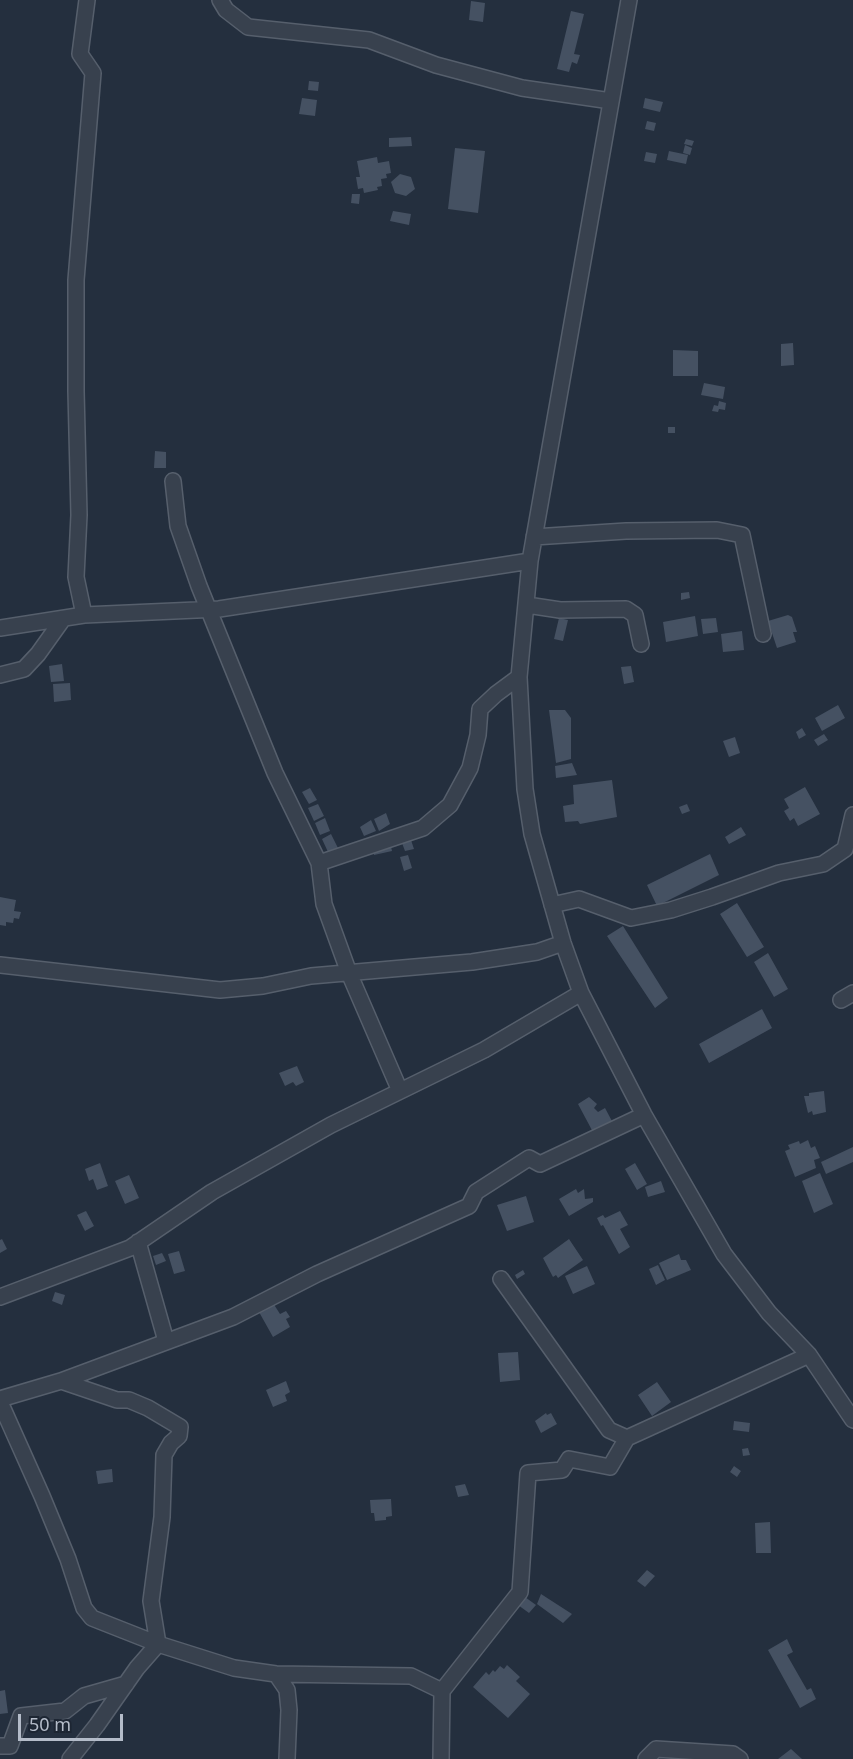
<!DOCTYPE html>
<html>
<head>
<meta charset="utf-8">
<style>
	body { margin:0 }
	#map { position:relative; width:853px; height:1759px; overflow:hidden; background:#242f3e; font-family:"Noto Sans",sans-serif }
	canvas { display:block }
	.scale { position:absolute; left:18px; top:1714px; width:105px; height:27px; box-sizing:border-box; border:3px solid #b4bcc9; border-top:0; padding-left:8px; font-size:18px; line-height:21px; white-space:nowrap; color:#b4bcc9; -webkit-text-stroke:4px #1d2633; paint-order:stroke }
</style>
</head>
<body>
<div id="map">
<canvas width="853" height="1759"></canvas>
<div class="scale">50 m</div>
</div>
<script>
const ctx = document.querySelector('canvas').getContext('2d');
ctx.lineJoin = 'round';
function fill(path, color) { ctx.fillStyle = color; ctx.fill(path, 'evenodd'); }
const toPath = rows => new Path2D(rows.map(r => 'M' + r).join(''));
function stroke(path, color, width, dash) { ctx.strokeStyle = color; ctx.lineWidth = width; ctx.lineCap = dash ? 'butt' : 'round'; ctx.setLineDash(dash || []); ctx.stroke(path); }
fill(toPath([
	[471,1,485,3,483,22,469,20],
	[571,11,584,14,574,54,580,55,577,64,572,62,569,72,557,69],
	[309,81,319,82,318,91,308,90],
	[302,98,317,100,315,116,299,114],
	[645,98,663,102,660,112,643,108],
	[647,121,656,123,654,131,645,129],
	[411,137,412,146,389,147,389,138],
	[686,139,694,141,692,146,684,144],
	[685,145,692,148,690,155,683,153],
	[455,148,485,151,478,213,448,209],
	[669,151,688,155,686,164,667,160],
	[646,152,657,154,655,163,644,161],
	[377,157,378,163,389,161,391,173,386,174,387,178,381,179,382,186,377,187,378,190,364,193,363,188,358,189,356,177,360,177,357,161],
	[400,174,411,177,415,189,406,196,395,193,391,182],
	[352,194,360,194,359,204,351,203],
	[393,211,411,214,409,225,390,221],
	[793,343,794,365,781,366,781,344],
	[673,350,698,351,698,376,673,376],
	[704,383,725,387,723,399,701,395],
	[719,401,726,403,725,410,719,409,718,412,712,411,714,405,718,406],
	[668,427,675,427,675,433,668,433],
	[155,451,166,452,166,468,154,468],
	[689,592,690,598,681,600,681,593],
	[788,615,792,617,797,632,793,632,796,642,777,648,768,621],
	[695,616,698,636,666,642,663,622],
	[559,618,568,620,563,641,554,639],
	[716,618,718,632,703,634,701,619],
	[742,631,744,650,723,652,721,634],
	[62,664,64,681,51,682,49,666],
	[631,666,634,682,624,684,621,667],
	[70,683,71,700,54,702,53,684],
	[838,705,845,718,822,731,815,718],
	[549,710,565,710,571,718,571,759,556,763],
	[802,728,806,735,799,739,796,732],
	[824,734,828,740,818,746,814,740],
	[735,737,740,753,729,757,723,741],
	[572,763,577,775,556,778,555,766],
	[612,780,617,817,580,824,578,821,565,822,563,806,574,804,573,785],
	[805,787,820,814,798,826,794,818,790,821,784,811,789,808,784,799],
	[310,788,317,800,309,804,302,792],
	[318,804,324,816,314,821,308,808],
	[687,804,690,811,682,814,679,807],
	[386,813,390,824,379,831,374,819],
	[325,818,330,831,320,835,315,823],
	[371,820,376,831,364,836,360,827],
	[741,827,746,835,729,844,725,837],
	[331,834,338,848,328,852,322,839],
	[411,840,414,849,405,851,402,843],
	[390,842,392,851,374,855,372,847],
	[710,854,719,875,657,906,647,885],
	[408,855,412,868,404,871,400,857],
	[0,897,16,900,14,911,21,912,19,919,14,918,13,923,6,922,6,926,0,925],
	[737,903,764,947,747,957,720,914],
	[623,926,668,998,655,1008,607,936],
	[768,953,788,989,774,997,754,962],
	[762,1009,772,1028,709,1063,699,1044],
	[297,1066,304,1082,296,1086,293,1082,285,1086,279,1073],
	[824,1091,826,1112,813,1115,812,1111,808,1113,804,1096,809,1096,809,1093],
	[589,1097,597,1104,594,1108,598,1112,605,1108,613,1123,594,1134,578,1104],
	[808,1140,811,1148,815,1146,820,1158,814,1160,816,1168,795,1177,785,1151,790,1149,788,1145,799,1141,800,1144],
	[853,1147,853,1162,826,1174,821,1162],
	[100,1163,108,1186,97,1190,93,1179,89,1181,85,1169],
	[635,1163,647,1184,637,1190,625,1169],
	[820,1173,833,1204,814,1213,802,1181],
	[129,1175,139,1198,125,1204,115,1181],
	[661,1181,665,1192,648,1197,645,1187],
	[576,1189,578,1193,584,1189,585,1199,593,1198,593,1202,569,1216,559,1199],
	[526,1196,534,1222,507,1231,497,1205],
	[86,1211,94,1226,85,1231,77,1215],
	[620,1211,628,1225,620,1229,630,1247,619,1254,603,1225,601,1226,597,1218,603,1215,605,1218],
	[2,1239,7,1249,0,1253,0,1240],
	[569,1239,583,1260,558,1278,556,1275,553,1277,543,1258],
	[179,1251,185,1271,174,1274,168,1254],
	[162,1253,166,1261,156,1265,153,1256],
	[679,1254,681,1260,686,1260,691,1270,667,1280,659,1263],
	[658,1265,665,1280,656,1285,649,1269],
	[587,1266,595,1284,573,1294,565,1276],
	[523,1270,525,1274,517,1279,515,1275],
	[55,1292,65,1295,62,1305,52,1301],
	[273,1303,280,1314,286,1311,290,1317,286,1319,290,1327,273,1337,259,1312],
	[518,1352,520,1380,500,1382,498,1353],
	[286,1381,290,1392,285,1395,287,1401,273,1407,266,1390],
	[657,1382,671,1402,652,1416,638,1395],
	[546,1413,547,1415,551,1413,557,1424,541,1433,535,1421],
	[734,1421,750,1423,749,1432,733,1430],
	[748,1448,750,1455,743,1456,742,1449],
	[734,1466,741,1471,737,1477,730,1472],
	[112,1469,113,1482,98,1484,96,1471],
	[465,1484,469,1495,458,1497,455,1486],
	[391,1499,392,1516,386,1517,386,1520,375,1521,374,1513,371,1513,370,1500],
	[770,1522,771,1553,756,1553,755,1523],
	[647,1570,655,1576,645,1587,637,1581],
	[541,1594,572,1614,563,1623,537,1604],
	[525,1597,536,1605,529,1613,518,1605],
	[787,1639,793,1652,787,1655,807,1690,811,1688,816,1699,800,1708,768,1650],
	[507,1665,520,1677,516,1681,530,1694,508,1718,473,1687,486,1672,489,1675,493,1670,495,1672,500,1666,504,1669],
	[5,1690,8,1713,0,1714,0,1691],
	[791,1749,802,1759,778,1759]
]), '#455162');
const minor = toPath([
	[220,0,226,10,248,27,369,40,436,65,522,88,611,101],
	[629,0,530,561,519,677,525,789,532,834,563,943,581,993,644,1115,724,1254,769,1313,809,1355,853,1420],
	[173,481,178,526,199,586,275,773,319,863,324,904,349,973,400,1091],
	[534,537,626,531,717,530,742,535,763,634],
	[527,605,560,610,626,609,635,615,641,644],
	[84,615,76,577,79,515,76,391,76,280,93,73,80,54,87,0],
	[0,628,84,615,219,609,530,561],
	[0,675,24,669,38,654,63,619],
	[319,863,423,828,450,805,470,768,478,735,480,709,496,694,519,677],
	[552,905,579,899,631,918,671,910,712,897,779,873,823,864,845,849,853,815],
	[0,965,220,990,263,986,311,976,472,962,537,952,563,943],
	[841,1000,853,993],
	[138,1242,166,1341],
	[501,1279,609,1430,627,1438],
	[0,1297,130,1248,212,1192,331,1125,484,1050,581,993],
	[61,1381,233,1317,317,1274,469,1206,476,1192,529,1158,540,1164,644,1115],
	[0,1399,61,1381,117,1400,129,1400,148,1408,180,1427,179,1436,171,1443,164,1455,162,1517,151,1601,158,1644,137,1668,97,1725,70,1759],
	[0,1402,42,1496,68,1559,84,1608,92,1618,158,1644,234,1668,276,1674,411,1676,442,1691,441,1759],
	[276,1674,287,1690,289,1710,287,1759],
	[442,1691,520,1592,528,1473,562,1470,569,1459,610,1467,627,1438,809,1355],
	[0,1746,10,1746,21,1716,65,1711,84,1696,126,1684],
	[646,1759,656,1749,733,1754,740,1759]
]);
stroke(minor, '#565f6c', 18);
stroke(minor, '#38414e', 15);
</script>
</body>
</html>
